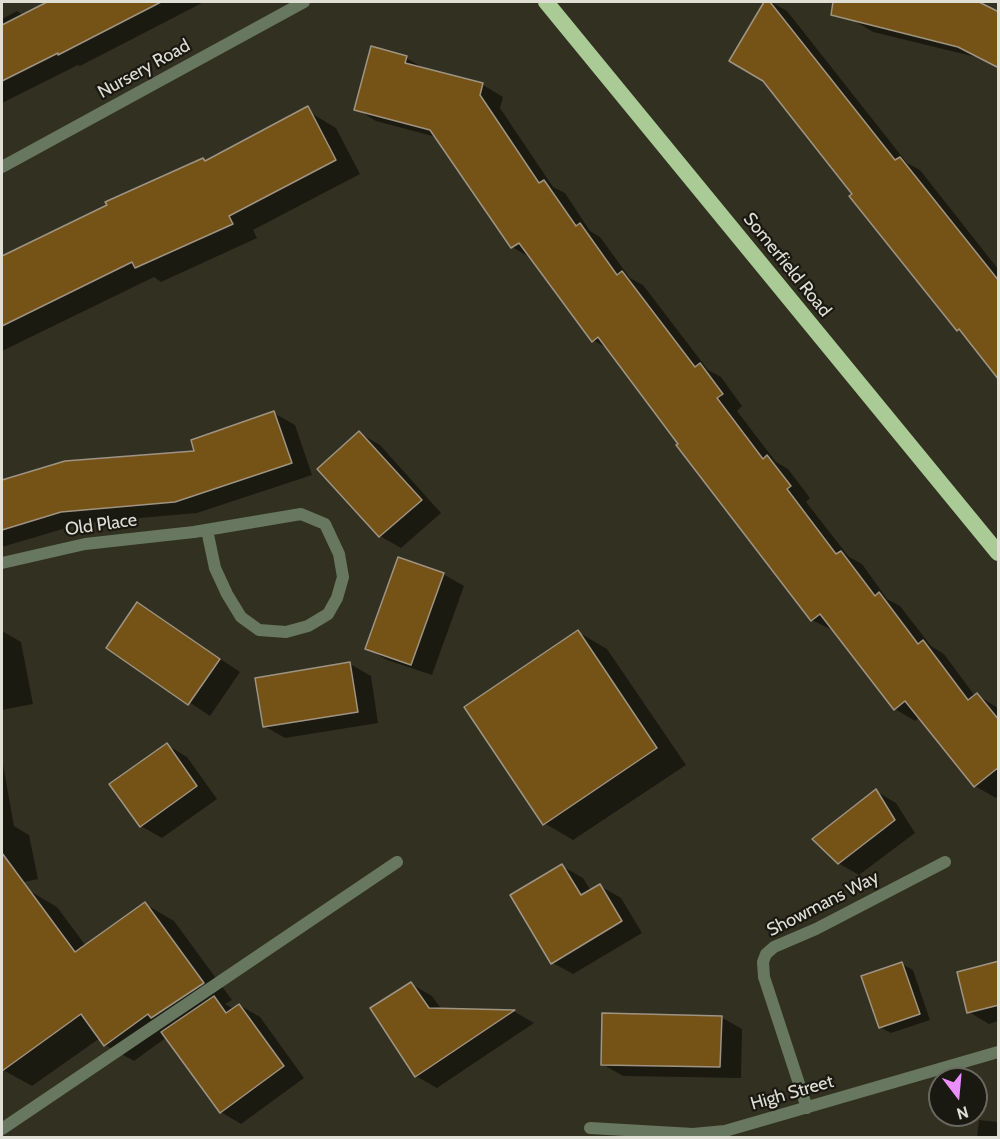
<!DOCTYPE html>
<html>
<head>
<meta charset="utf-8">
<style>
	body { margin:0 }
	#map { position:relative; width:1000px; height:1139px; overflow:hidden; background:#323121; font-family:Cabin,sans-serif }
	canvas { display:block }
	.frame { position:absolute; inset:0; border:3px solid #e0dfd5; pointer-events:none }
	.north { position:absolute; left:928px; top:1067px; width:60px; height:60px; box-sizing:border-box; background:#191811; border:2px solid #69685f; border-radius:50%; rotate:164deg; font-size:16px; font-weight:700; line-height:24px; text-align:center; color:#e0dfd5 }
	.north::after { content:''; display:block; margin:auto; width:21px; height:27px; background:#ea8dfd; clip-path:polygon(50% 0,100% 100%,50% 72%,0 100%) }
</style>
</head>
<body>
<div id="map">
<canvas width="1000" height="1139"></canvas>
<div class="frame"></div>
<div class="north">N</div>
</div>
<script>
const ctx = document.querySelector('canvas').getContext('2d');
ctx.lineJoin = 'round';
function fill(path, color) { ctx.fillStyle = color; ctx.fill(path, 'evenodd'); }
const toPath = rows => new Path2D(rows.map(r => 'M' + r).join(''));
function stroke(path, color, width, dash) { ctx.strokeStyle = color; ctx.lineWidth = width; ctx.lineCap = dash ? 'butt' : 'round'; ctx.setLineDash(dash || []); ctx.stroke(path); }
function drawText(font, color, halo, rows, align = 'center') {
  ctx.font = font + ' Cabin,sans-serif'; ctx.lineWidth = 4.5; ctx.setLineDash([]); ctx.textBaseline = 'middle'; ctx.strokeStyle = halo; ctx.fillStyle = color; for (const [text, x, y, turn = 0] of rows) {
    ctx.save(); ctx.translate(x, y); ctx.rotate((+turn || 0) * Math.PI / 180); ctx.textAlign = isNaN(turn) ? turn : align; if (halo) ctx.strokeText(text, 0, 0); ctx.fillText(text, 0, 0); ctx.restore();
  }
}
fill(toPath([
	[50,2,204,2,80,66,78,65,2,103,2,19,17,11,23,15],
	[766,2,771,2,787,11,907,163,920,170,998,269,998,378,965,335,958,330,854,194,764,80,732,60],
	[857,2,977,2,998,13,980,58,873,32,853,20],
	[372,48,406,58,427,70,483,85,503,97,500,108,553,187,565,193,590,231,600,237,630,278,643,285,708,370,721,377,742,406,737,411,776,462,788,469,810,498,806,502,849,557,862,564,887,599,900,606,931,646,944,654,975,696,977,695,998,708,998,796,996,798,975,786,920,717,915,721,895,709,834,631,812,620,610,350,593,340,533,259,512,247,436,137,376,121,356,109],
	[311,113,336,128,360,174,253,230,257,238,161,282,154,277,2,351,2,257,203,159,207,162],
	[274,413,295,425,312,475,197,513,83,523,2,547,2,481,65,462,196,452],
	[359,433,380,445,441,513,401,548,380,536,319,469],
	[443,574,464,586,432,675,387,660,367,648],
	[137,604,240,672,210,716,108,648],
	[2,631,21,642,33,704,2,710],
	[578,632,607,649,686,765,573,840,544,823],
	[350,664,371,676,378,723,285,738,264,726],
	[167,745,187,757,217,799,162,838,141,826],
	[2,759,14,826,29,835,38,879,2,887],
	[876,791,896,803,915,833,859,875,838,863],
	[562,866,583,878,591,891,600,886,621,898,642,933,573,974,553,963],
	[28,890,57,907,86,946,145,904,174,921,232,1000,225,1004,234,1009,239,1005,260,1017,304,1078,241,1124,221,1112,167,1037,134,1061,105,1045,100,1038,32,1086,3,1070,2,1067,2,910],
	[998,963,998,1021,989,1024,969,1012],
	[902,964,913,970,930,1020,891,1033,880,1027],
	[411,984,432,996,442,1010,515,1012,534,1023,437,1088,416,1076],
	[721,1017,742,1029,741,1078,623,1076,602,1064],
	[979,1120,998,1122,998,1138,977,1138]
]), '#0007');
const building = toPath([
	[47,2,161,2,58,55,58,53,2,81,2,25,47,2],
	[764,2,770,2,895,160,900,157,999,281,999,380,959,329,957,331,849,196,852,194,763,81,729,61,764,2],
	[833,2,979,2,999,12,999,68,958,47,831,15,833,2],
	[371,46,407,56,405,63,483,83,480,95,539,183,544,180,576,226,580,223,617,275,622,271,695,367,700,363,723,394,717,398,763,459,767,455,791,486,787,489,836,554,841,551,875,596,879,592,918,644,923,640,968,700,977,693,999,720,999,767,974,787,905,701,894,710,820,614,811,621,676,445,678,444,598,337,592,342,519,243,511,248,430,130,354,110,371,46],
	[308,106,336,160,229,216,233,224,135,268,132,262,2,326,2,256,107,205,105,202,203,158,205,161,308,106],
	[274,411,292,463,175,502,61,512,2,530,2,480,65,461,194,451,191,440,274,411],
	[359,431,422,500,379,537,317,469,359,431],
	[398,557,444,573,411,665,365,649,398,557],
	[137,602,220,659,188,705,106,648,137,602],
	[578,630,657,748,543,825,464,707,578,630],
	[350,662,358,712,263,727,255,678,350,662],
	[167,743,197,786,140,827,109,784,167,743],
	[876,789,895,820,838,864,812,839,876,789],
	[2,853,75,952,145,902,204,983,151,1018,148,1014,104,1046,81,1014,2,1071,2,853],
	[562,864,581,895,600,884,622,921,551,964,510,895,562,864],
	[999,961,999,1005,967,1013,957,972,999,961],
	[902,962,920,1014,879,1028,861,976,902,962],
	[411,982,429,1008,515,1010,415,1077,370,1008,411,982],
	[214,996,226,1013,239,1004,284,1066,220,1113,161,1032,214,996],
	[602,1013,722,1016,720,1067,601,1065,602,1013]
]);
fill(building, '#755215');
stroke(building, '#9f9483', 1.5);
stroke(toPath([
	[2,1129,397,862]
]), '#68775f', 12);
stroke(toPath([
	[2,167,304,2],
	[2,563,85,544,194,532,301,514,325,524,339,554,343,577,337,598,328,614,308,626,286,632,259,630,241,617,227,594,215,568,207,530],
	[807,1108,764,977,763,962,766,954,774,947,816,929,945,862],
	[590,1128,693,1134,725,1131,998,1052]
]), '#68775f', 12);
stroke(toPath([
	[546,2,998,553]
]), '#aacb96', 16);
drawText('18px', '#e0dfd5', '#191811', [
	["Nursery Road",144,69,-29],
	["Somerfield Road",787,265,51],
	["Old Place",101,525,-8],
	["Showmans Way",823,904,-27],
	["High Street",792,1093,-16]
]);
</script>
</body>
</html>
